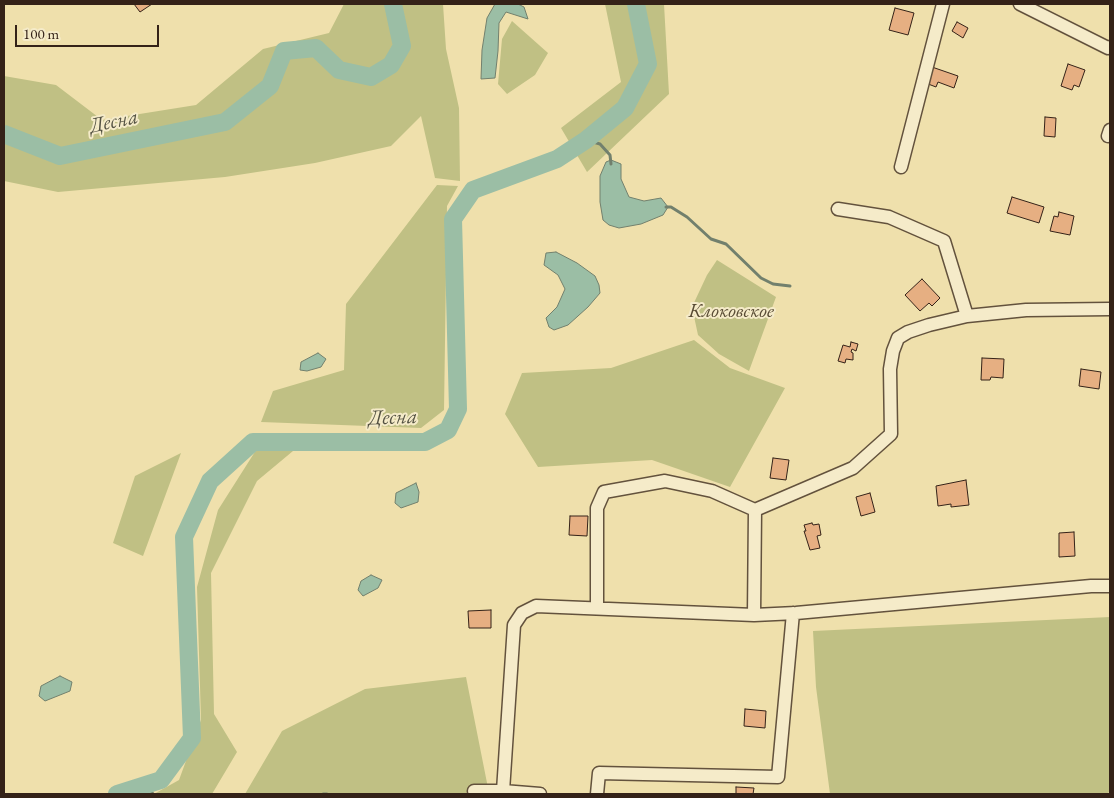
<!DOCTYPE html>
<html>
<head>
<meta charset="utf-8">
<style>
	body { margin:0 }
	#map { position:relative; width:1114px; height:798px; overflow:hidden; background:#efe0ac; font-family:"EB Garamond",serif }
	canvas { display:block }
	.frame { position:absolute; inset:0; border:5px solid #342218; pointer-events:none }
	.scale { position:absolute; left:15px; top:25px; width:144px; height:22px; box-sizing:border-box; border:2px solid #342218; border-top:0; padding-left:6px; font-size:15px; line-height:18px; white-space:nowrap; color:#342218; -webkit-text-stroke:4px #f5ebc9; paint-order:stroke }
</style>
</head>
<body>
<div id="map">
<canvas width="1114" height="798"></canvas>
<div class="frame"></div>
<div class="scale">100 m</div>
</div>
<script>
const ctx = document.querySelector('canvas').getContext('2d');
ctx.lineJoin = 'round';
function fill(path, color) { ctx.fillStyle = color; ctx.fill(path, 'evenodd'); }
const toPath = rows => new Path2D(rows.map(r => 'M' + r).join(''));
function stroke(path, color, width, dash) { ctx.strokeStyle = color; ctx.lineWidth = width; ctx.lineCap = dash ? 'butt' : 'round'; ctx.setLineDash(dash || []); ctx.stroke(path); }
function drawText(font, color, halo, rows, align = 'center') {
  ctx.font = font + ' "EB Garamond",serif'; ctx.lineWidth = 4; ctx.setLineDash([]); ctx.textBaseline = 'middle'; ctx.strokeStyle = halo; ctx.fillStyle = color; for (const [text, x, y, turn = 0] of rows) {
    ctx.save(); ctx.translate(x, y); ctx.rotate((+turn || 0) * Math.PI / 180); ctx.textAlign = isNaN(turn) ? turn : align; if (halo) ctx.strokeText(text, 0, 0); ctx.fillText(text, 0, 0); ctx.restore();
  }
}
fill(toPath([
	[344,4,443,4,446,49,459,108,460,181,435,178,421,116,391,146,315,163,225,177,58,192,4,181,4,76,56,85,102,120,196,105,263,49,329,33],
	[605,4,664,4,669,94,587,172,561,128,621,82],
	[512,21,548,53,535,75,507,94,498,84,502,39],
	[437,185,458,186,447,206,444,410,421,428,261,422,273,391,344,370,346,304],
	[717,260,776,297,749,371,719,354,698,335,692,307,707,275],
	[694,340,730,368,785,388,730,487,652,460,538,467,505,414,522,373,611,368],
	[258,447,293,451,257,481,211,573,214,714,237,752,212,794,154,794,179,780,201,720,197,587,218,510],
	[181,453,143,556,113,543,135,476],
	[1110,617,1110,792,1105,794,830,794,816,687,813,631],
	[466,677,489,793,245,794,282,731,365,689]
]), '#c0c084');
const water = toPath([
	[495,4,518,4,524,7,528,19,506,12,499,23,498,51,495,78,481,79,482,50,487,18,495,4],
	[611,160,621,164,621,179,629,197,644,201,661,198,668,207,663,215,641,224,619,228,609,225,603,220,600,202,600,176,606,162,611,160],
	[556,252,577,263,595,276,599,285,600,293,588,307,568,325,554,330,549,327,546,318,557,307,565,289,558,275,544,265,546,253,556,252],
	[318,353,326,359,321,367,307,371,300,370,301,362,318,353],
	[416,483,419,492,418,502,401,508,395,503,396,493,416,483],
	[371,575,382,580,378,588,363,596,358,590,361,581,371,575],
	[60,676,72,682,70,691,45,701,39,696,41,686,60,676]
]);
fill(water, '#9bbea5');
stroke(water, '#72806d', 1);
stroke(toPath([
	[586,140,600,144,610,155,611,164],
	[666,207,671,207,687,217,711,239,726,244,761,278,773,284,790,286],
	[147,785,153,794],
	[323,794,327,794]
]), '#72806d', 3);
stroke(toPath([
	[4,134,60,156,225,122,270,86,284,51,316,48,339,70,371,77,391,65,402,46,393,4],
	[117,794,161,780,192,738,184,537,210,481,253,442,425,442,448,430,458,409,453,219,473,190,557,159,586,140,625,108,648,64,636,4]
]), '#9bbea5', 18);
const building = toPath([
	[134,4,152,4,140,12,134,4],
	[895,8,914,13,908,35,889,30,895,8],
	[957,22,968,28,963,38,952,31,957,22],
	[1068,64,1085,70,1079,87,1074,85,1072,90,1061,86,1068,64],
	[929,66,958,76,954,88,938,82,936,87,923,82,929,66],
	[1045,117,1056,118,1055,137,1044,136,1045,117],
	[1012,197,1044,207,1039,223,1007,213,1012,197],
	[1059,212,1074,216,1070,235,1050,231,1054,216,1058,217,1059,212],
	[922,279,940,298,932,306,929,303,920,311,905,295,922,279],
	[851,342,858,344,856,351,852,349,851,352,853,353,853,360,846,359,845,363,838,361,843,345,850,347,851,342],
	[982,358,1004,359,1003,378,991,377,990,380,981,380,982,358],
	[1081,369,1101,372,1099,389,1079,386,1081,369],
	[773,458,789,460,786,480,770,478,773,458],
	[966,480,969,505,951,507,951,504,938,506,936,486,966,480],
	[870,493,875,512,861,516,856,497,870,493],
	[570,516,588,516,587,536,569,535,570,516],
	[812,523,813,525,819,524,821,535,817,536,820,548,810,550,804,531,806,531,804,525,812,523],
	[1074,532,1075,556,1059,557,1059,533,1074,532],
	[491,610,491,628,469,628,468,611,491,610],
	[745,709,766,711,765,728,744,726,745,709],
	[736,787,754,788,753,794,736,794,736,787]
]);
fill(building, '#e6af82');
stroke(building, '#342218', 1);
const minor = toPath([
	[1020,4,1108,48,1110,47],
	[1108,136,1110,130],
	[901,167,943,4],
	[838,209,889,217,944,241,967,316],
	[597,608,597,508,604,492,665,481,712,491,755,510,853,468,891,434,890,369,893,351,898,338,908,332,929,325,967,316,1026,310,1110,309],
	[754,615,755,510],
	[474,791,503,791,540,794],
	[503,791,514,625,522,613,536,606,754,615,796,613,1091,586,1110,586],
	[597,794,599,773,778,777,793,613]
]);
stroke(minor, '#63523d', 15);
stroke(minor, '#f5ebc9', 12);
drawText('italic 20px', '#574a33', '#f5ebc9', [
	["Клоковское",731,312]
]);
drawText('italic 21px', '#535142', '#f5ebc9', [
	["Десна",114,122,-12],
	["Десна",393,418,-2]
]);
</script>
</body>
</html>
